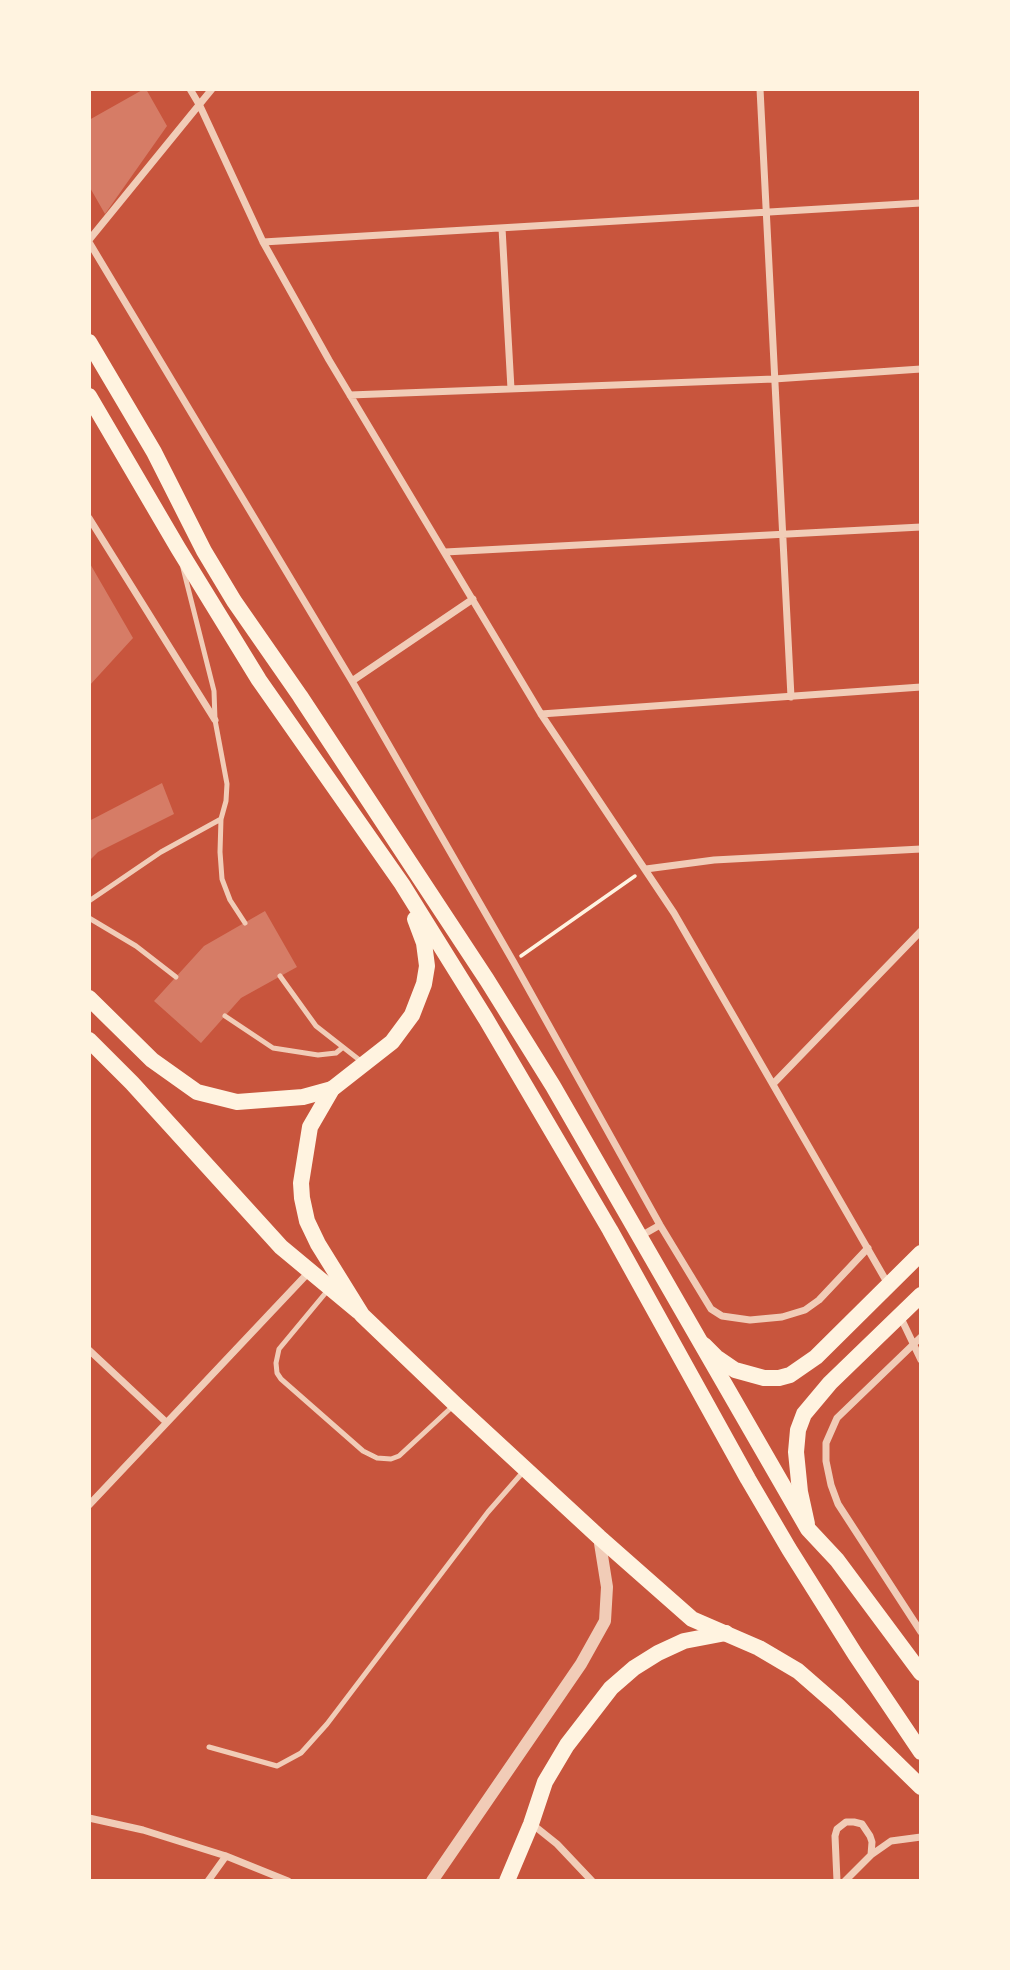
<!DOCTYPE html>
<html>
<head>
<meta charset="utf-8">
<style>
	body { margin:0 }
	#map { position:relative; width:1010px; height:1970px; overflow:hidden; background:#c8553d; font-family:Arial,sans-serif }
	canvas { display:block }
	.frame { position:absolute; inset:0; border:91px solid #fff3e0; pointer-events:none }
</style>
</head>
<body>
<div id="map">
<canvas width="1010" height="1970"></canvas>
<div class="frame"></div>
</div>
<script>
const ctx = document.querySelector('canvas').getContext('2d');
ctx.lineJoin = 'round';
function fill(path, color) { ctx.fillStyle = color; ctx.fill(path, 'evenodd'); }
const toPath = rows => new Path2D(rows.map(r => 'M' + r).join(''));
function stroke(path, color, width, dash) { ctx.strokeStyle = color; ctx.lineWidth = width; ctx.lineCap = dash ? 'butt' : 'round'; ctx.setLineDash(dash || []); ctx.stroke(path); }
fill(toPath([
	[144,89,146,89,167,126,105,214,89,186,89,120],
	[89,562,133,638,89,686],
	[162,783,174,814,98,852,89,861,89,821],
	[265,911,297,967,241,998,201,1043,154,1001,204,946]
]), '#d67c66');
stroke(toPath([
	[521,956,635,876]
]), '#fff3e0', 3.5);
stroke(toPath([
	[183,568,214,691,215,720,227,784,226,801,221,819,220,852,222,879,230,900,245,923],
	[89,901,161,852,221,819],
	[89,918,136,946,176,977],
	[280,976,316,1026,362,1062],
	[225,1016,273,1048,318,1055,336,1053,342,1048],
	[328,1290,279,1349,276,1363,277,1373,281,1379,363,1451,377,1458,391,1459,399,1456,453,1406],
	[209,1747,277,1766,301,1753,327,1724,488,1512,523,1472]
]), '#f1ccb7', 5);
stroke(toPath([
	[190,89,200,106,263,242,329,360,541,714,674,913,888,1284],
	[760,89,791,697],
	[502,228,511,389],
	[89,240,212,89],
	[89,242,352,681,513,961,660,1225,711,1309,722,1316,750,1320,782,1317,805,1310,819,1300,868,1248],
	[263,242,921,203],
	[350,395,774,379,921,369],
	[89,518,215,720],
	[445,552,921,527],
	[352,681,473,599],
	[541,714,921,687],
	[646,869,714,860,921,849],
	[773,1084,921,931],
	[639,1237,660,1225],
	[900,1316,921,1360],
	[921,1337,837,1418,826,1443,826,1461,831,1485,838,1504,921,1632],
	[89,1350,166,1422],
	[89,1505,309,1272],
	[89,1818,143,1830,226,1856,288,1881],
	[532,1824,557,1844,592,1881],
	[871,1855,891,1841,921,1837],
	[208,1881,226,1856],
	[837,1881,835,1836,837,1829,846,1822,854,1822,862,1824,870,1836,872,1842,871,1855,845,1881]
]), '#f1ccb7', 7);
stroke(toPath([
	[432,1881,581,1664,605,1621,607,1587,599,1537]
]), '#f1ccb7', 12);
stroke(toPath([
	[89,998,152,1060,197,1092,237,1102,303,1097,332,1089],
	[89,1040,132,1083,281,1247,358,1311],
	[704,1345,716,1357,735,1370,764,1378,779,1378,790,1375,816,1357,921,1253],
	[807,1524,800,1492,796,1452,798,1430,804,1414,830,1383,921,1295],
	[507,1881,531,1824,545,1782,567,1745,611,1688,634,1668,658,1653,684,1641,726,1633]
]), '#fff3e0', 16);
stroke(toPath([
	[89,342,154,452,204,551,234,601,300,696,487,980,553,1086,808,1529,837,1560,921,1673],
	[89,396,178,548,259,680,402,884,486,1019,610,1230,748,1479,789,1549,855,1654,921,1752],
	[415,919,424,943,427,966,424,984,412,1015,392,1042,332,1089,310,1127,301,1183,302,1198,307,1221,318,1244,362,1315,455,1404,599,1537,692,1619,759,1648,798,1671,837,1705,921,1787]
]), '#fff3e0', 16);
</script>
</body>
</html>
